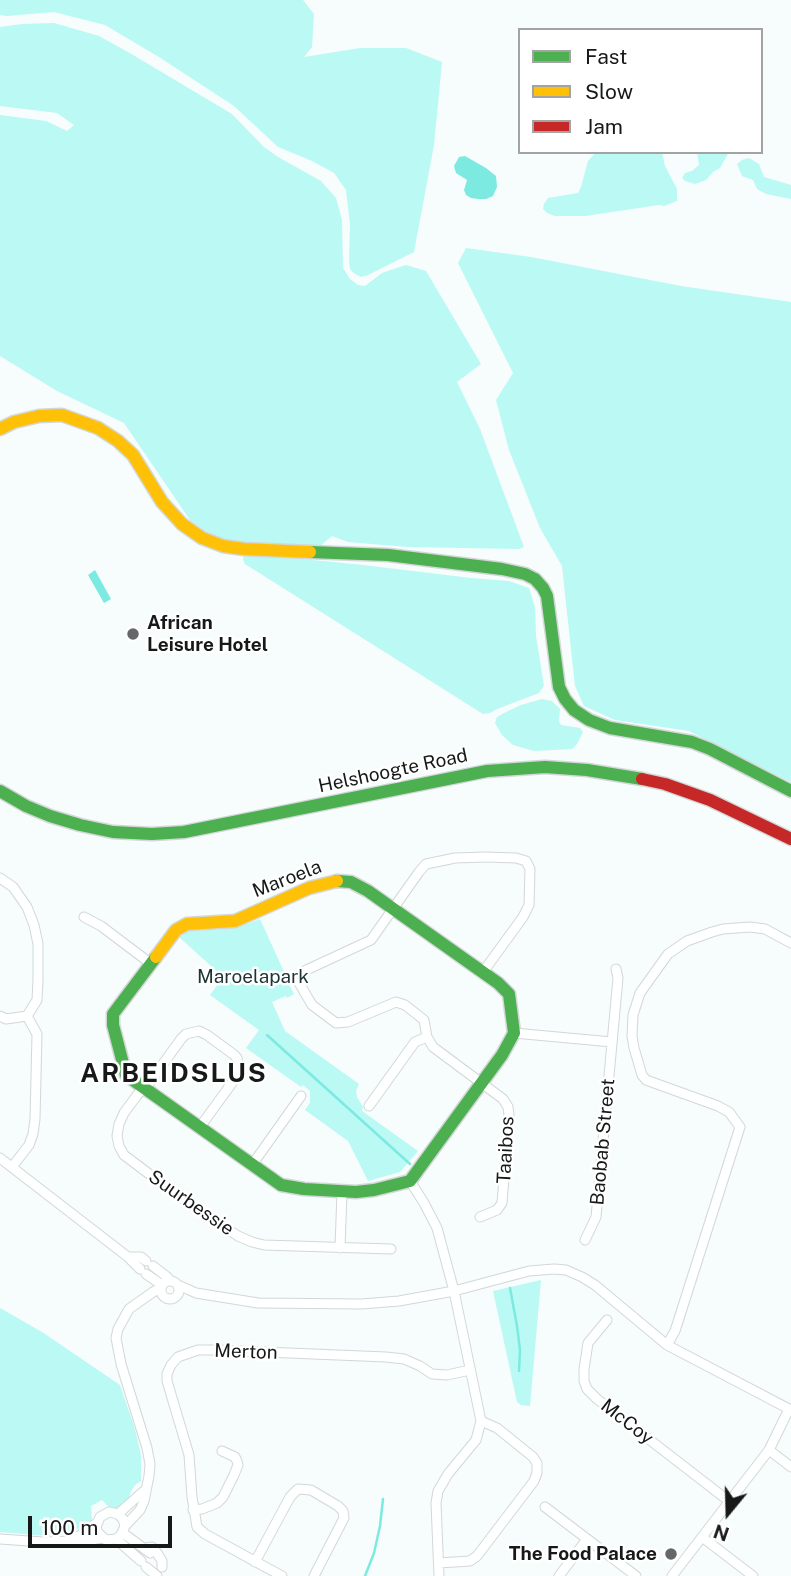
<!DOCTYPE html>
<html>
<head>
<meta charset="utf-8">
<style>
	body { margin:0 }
	#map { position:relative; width:791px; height:1576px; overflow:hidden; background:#f7fcfc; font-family:"Public Sans",sans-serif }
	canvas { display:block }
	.legend { position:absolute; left:518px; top:28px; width:245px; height:126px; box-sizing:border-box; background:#fff; border:2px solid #a2a3a3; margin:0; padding:9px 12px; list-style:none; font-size:21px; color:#161918 }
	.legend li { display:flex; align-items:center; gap:14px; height:35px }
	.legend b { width:35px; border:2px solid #a2a3a3 }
	.north { position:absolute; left:693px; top:1478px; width:70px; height:70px; -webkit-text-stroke:5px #fff; paint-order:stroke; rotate:199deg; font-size:19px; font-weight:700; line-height:28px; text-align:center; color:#161918 }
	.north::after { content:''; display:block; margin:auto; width:24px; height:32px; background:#161918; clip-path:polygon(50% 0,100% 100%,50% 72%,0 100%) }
	.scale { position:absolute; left:28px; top:1516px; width:144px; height:32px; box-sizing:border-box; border:4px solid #161918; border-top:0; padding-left:9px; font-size:21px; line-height:24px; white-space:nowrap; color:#161918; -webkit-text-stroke:5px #fff; paint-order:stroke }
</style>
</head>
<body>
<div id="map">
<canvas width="791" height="1576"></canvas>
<ul class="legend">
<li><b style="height:9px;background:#4caf50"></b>Fast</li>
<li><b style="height:9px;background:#ffc107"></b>Slow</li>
<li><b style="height:9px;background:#c62828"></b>Jam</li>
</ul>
<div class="north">N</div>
<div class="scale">100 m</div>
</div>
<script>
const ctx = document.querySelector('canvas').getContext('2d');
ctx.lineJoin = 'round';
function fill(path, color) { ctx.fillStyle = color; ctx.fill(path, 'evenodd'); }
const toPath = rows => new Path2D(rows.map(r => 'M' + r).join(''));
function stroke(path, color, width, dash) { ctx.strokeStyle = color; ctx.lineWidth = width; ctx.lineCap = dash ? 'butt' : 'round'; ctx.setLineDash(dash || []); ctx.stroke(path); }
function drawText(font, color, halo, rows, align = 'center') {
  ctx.font = font + ' "Public Sans",sans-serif'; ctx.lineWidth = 5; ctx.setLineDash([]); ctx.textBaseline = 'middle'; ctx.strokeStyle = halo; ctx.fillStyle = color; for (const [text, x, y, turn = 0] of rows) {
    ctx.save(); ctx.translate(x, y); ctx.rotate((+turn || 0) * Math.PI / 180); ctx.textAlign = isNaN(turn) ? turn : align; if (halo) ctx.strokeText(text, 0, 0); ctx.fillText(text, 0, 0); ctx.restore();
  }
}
fill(toPath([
	[0,0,303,0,314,14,312,47,304,57,360,48,406,48,442,62,434,145,414,252,368,275,361,277,355,274,350,269,349,260,350,224,346,190,334,173,312,161,278,147,234,106,159,57,105,25,54,12,7,16,0,15],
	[54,23,99,36,128,52,232,114,264,147,278,157,321,181,336,198,342,220,343,268,350,279,358,285,365,286,382,273,406,265,426,271,481,364,457,382,480,429,524,547,519,549,408,547,348,542,332,536,319,547,258,546,216,539,190,520,124,423,57,391,0,356,0,115,46,121,67,131,74,125,57,113,0,106,0,27,22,24],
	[596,152,662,152,665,166,677,189,677,201,664,206,659,205,585,216,555,216,547,213,543,209,544,204,548,198,578,193,581,187,588,161],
	[697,152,729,152,720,168,713,172,706,180,695,184,685,181,682,178,685,173,692,171,699,165],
	[749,158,759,164,764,177,791,185,791,199,766,194,757,189,753,180,742,176,737,164,742,160],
	[466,248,531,257,681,286,791,302,791,782,689,731,615,720,584,706,575,686,562,566,540,528,509,450,496,400,513,373,458,263],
	[245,554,263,555,363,565,471,578,509,581,529,588,535,607,536,636,544,686,539,693,497,709,490,713,483,714,245,564,243,559],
	[542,699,552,701,560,709,559,722,561,725,580,728,583,732,577,744,572,749,534,751,513,745,502,735,495,723,497,717,508,711,521,705],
	[260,919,285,974,284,975,294,994,287,998,286,996,272,1002,285,1031,359,1084,356,1091,357,1097,363,1107,362,1111,418,1151,400,1172,368,1181,348,1141,305,1110,310,1103,310,1091,303,1085,301,1087,246,1048,259,1030,210,995,223,977,178,936,190,928,218,930,243,923,247,924],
	[541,1280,530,1406,521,1405,517,1402,493,1291],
	[0,1308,42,1332,120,1385,135,1429,141,1455,141,1481,136,1484,131,1491,128,1501,123,1507,115,1509,109,1507,102,1500,91,1506,92,1521,86,1527,47,1536,0,1532]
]), '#baf9f4');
fill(toPath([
	[465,156,486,168,496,176,497,187,493,196,486,199,478,199,471,198,466,195,464,190,467,180,456,173,454,166,459,157],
	[95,570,111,599,104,603,88,575]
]), '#7deae2');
stroke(toPath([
	[267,1035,410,1164],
	[510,1288,517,1326,520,1350,519,1371],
	[365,1576,374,1553,380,1526,383,1499]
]), '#7deae2', 2.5);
const street = toPath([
	[0,878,13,887,27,907,34,925,38,944,38,980,37,1000,27,1016,6,1019,0,1016],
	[84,917,101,926,150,963],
	[514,1033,612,1042],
	[369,1106,415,1042,427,1037],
	[200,1127,237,1076,239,1069,237,1058,233,1054,207,1035,199,1031,186,1034,181,1039,150,1082,138,1094,124,1113,119,1124,117,1136,119,1146,124,1155,181,1198,238,1236,252,1242,264,1245,391,1249],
	[0,1158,128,1257,140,1269],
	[252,1165,301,1096],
	[12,1167,29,1145,33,1134,35,1119,37,1034,27,1016],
	[410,1181,424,1203,437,1228,454,1291,481,1421,476,1440,448,1474,438,1491,436,1503,439,1576],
	[480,1217,497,1210,502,1203,509,1115,508,1107,503,1099,433,1047,427,1037,424,1020,405,1005,396,1002,348,1022,336,1023,312,1005,298,981,299,977,302,972,371,940,419,872,426,864,455,858,485,857,516,858,526,861,530,869,529,905,523,917,483,972],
	[585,1240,596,1217,618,978,616,969],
	[340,1248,342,1192],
	[128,1257,141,1257,146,1261],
	[153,1266,166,1276,170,1280],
	[146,1274,162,1285],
	'161 1290a9 9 0 1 1 18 0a9 9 0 1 1-18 0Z',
	[178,1285,196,1293,258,1303,362,1304,399,1301,454,1291,529,1271,554,1269,566,1270,582,1277,595,1285,667,1345,791,1410],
	[607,1320,588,1343,584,1369,584,1381,587,1389,597,1399,730,1502],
	[667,1345,675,1331,740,1127,729,1112,718,1106,646,1080,642,1075,634,1048,632,1036,633,1015,640,993,668,954,687,941,712,932,723,929,750,927,765,929,791,943],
	[769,1450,791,1467],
	[545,1507,636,1576],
	[193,1510,202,1509,217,1503,223,1497,234,1475,238,1465,237,1461,235,1457,222,1451],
	[118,1514,146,1489],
	[125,1526,123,1519,118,1514,109,1512,100,1517,96,1527,98,1533,106,1540,116,1539,121,1535,125,1526,140,1510,144,1501,149,1476,150,1464,147,1448,121,1364,116,1338,118,1329,129,1309,153,1292,161,1288],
	[123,1533,150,1553],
	[702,1537,753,1576],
	[0,1539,43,1542,72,1541,78,1542,103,1538],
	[116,1539,141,1561],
	[72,1541,97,1523],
	[146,1548,152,1547,157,1553,162,1561,162,1567],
	[255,1562,290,1497,298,1489,311,1490,338,1506,343,1511,344,1518,314,1576],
	[439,1563,470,1561,477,1556,534,1481,537,1473,537,1463,533,1457,497,1428,481,1421],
	[146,1567,157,1576],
	[282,1576,205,1534,197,1527,192,1497,189,1455,167,1381,167,1374,171,1365,178,1357,198,1350,216,1350,386,1357,404,1359,420,1366,432,1374,447,1375,470,1370],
	[559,1576,587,1539],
	[672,1576,769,1450,789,1409]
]);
const fast = toPath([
	[310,552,388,555,502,569,525,574,535,579,543,588,547,596,559,687,565,699,574,710,589,720,610,728,692,742,710,749,791,791],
	[0,791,26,806,50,816,80,825,113,832,152,834,184,832,487,771,545,767,587,770,642,779],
	[156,957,113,1014,113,1025,126,1075,281,1185,304,1189,356,1192,374,1190,410,1181,502,1055,514,1033,509,994,498,983,368,891,351,882,337,881]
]);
const slow = toPath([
	[0,429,14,422,39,416,62,415,98,428,118,441,133,455,162,502,182,524,202,538,223,546,244,549,310,552],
	[156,957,176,930,187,924,235,921,309,888,337,881]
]);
const jam = toPath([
	[642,779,665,784,710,800,791,839]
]);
stroke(street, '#d3d7d7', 11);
stroke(fast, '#d3d7d7', 15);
stroke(slow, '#d3d7d7', 15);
stroke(jam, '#d3d7d7', 15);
stroke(street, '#feffff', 9);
stroke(fast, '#4caf50', 12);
stroke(slow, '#ffc107', 12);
stroke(jam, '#c62828', 12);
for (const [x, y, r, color] of [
	[133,634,7,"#656868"],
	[671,1554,7,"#656868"]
]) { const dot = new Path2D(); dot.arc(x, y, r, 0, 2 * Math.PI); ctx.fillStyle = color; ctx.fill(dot); stroke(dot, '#fff', 2.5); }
drawText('bold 19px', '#161918', '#fff', [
	["African",147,623],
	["Leisure Hotel",147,645],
	["The Food Palace",657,1554,"right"]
], 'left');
drawText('19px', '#161918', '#fff', [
	["Helshoogte Road",393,771,-12],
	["Maroela",287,879,-21],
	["Baobab Street",603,1142,-85],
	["Taaibos",506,1150,-87],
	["Suurbessie",191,1203,35],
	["Merton",246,1352,2],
	["McCoy",627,1422,38]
]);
drawText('19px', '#1c3533', '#fff', [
	["Maroelapark",253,977]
]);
ctx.letterSpacing = '2px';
drawText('bold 26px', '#161918', '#fff', [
	["ARBEIDSLUS",174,1074]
]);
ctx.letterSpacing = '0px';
</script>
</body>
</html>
